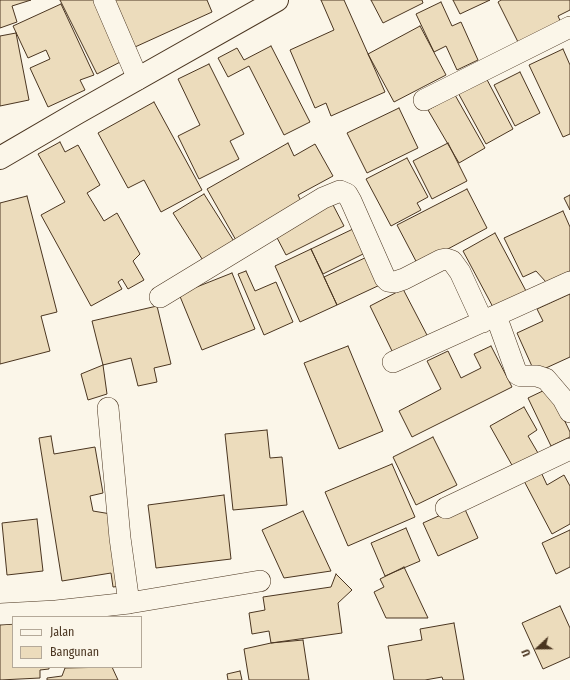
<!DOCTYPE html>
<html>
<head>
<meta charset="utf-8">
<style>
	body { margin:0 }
	#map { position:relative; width:570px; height:680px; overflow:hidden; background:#fbf6e9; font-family:"Fira Sans Condensed",sans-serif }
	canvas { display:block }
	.legend { position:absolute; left:12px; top:616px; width:130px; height:52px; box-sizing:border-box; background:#fbf6e9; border:1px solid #b4a999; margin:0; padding:5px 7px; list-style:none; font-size:12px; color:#4a3520 }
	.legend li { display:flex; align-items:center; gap:8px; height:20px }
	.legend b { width:20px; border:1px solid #b4a999 }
	.north { position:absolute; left:518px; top:628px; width:40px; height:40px; -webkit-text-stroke:3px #fbf6e9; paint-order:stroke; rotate:248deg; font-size:11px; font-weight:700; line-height:16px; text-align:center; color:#4a3520 }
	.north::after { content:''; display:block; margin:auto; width:14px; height:18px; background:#4a3520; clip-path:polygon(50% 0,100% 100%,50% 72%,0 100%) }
</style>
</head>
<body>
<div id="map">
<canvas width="570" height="680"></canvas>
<ul class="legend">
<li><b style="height:5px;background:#fbf6e9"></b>Jalan</li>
<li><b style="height:11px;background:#ecdcbc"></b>Bangunan</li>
</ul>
<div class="north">U</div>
</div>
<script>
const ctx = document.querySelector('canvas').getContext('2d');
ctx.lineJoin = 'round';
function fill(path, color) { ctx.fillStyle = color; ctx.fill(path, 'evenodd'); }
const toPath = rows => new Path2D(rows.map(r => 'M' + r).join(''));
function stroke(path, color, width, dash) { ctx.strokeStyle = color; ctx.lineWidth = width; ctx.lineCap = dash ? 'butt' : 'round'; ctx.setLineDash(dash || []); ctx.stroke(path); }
const building = toPath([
	[0,0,31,0,12,6,17,22,0,28,0,0],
	[60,0,96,0,126,59,97,74,60,0],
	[114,0,207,0,212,12,135,47,114,0],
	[321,0,344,0,385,92,331,116,326,103,315,108,290,50,334,30,321,0],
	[371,0,422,0,423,3,383,23,371,0],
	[453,0,490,0,460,14,453,0],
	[501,0,570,0,570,10,558,16,562,25,520,46,498,2,501,0],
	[441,2,452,26,461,22,478,60,457,70,446,46,434,52,416,14,441,2],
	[61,4,94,75,80,80,85,90,48,107,30,68,50,59,46,50,28,58,13,26,61,4],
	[420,26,446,75,394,102,368,54,420,26],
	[16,33,29,100,0,106,0,36,16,33],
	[271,46,310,122,284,135,249,66,228,77,218,58,237,48,244,60,271,46],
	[563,49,570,65,570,134,563,137,529,65,563,49],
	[209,64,244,134,230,141,239,159,199,179,178,136,200,125,178,79,209,64],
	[520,72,540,113,515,126,494,85,520,72],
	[484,74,513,129,486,144,456,89,484,74],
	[455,95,485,148,459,163,428,110,455,95],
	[154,102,202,190,161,212,144,180,128,188,98,133,154,102],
	[399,108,418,148,367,173,347,133,399,108],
	[60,142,65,152,78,145,100,185,87,193,104,221,117,213,140,254,133,261,144,280,128,289,122,279,118,282,122,289,91,306,41,215,65,202,38,154,60,142],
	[288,143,294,156,315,144,333,176,298,195,303,205,237,242,207,189,288,143],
	[448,143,467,181,432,199,413,161,448,143],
	[407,158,428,197,417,203,421,210,391,226,366,179,407,158],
	[467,189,487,228,418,265,397,225,467,189],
	[204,194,235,243,204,262,173,213,204,194],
	[570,195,570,210,564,198,570,195],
	[27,196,57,312,41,316,50,351,0,364,0,203,27,196],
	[332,203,344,226,286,255,274,232,332,203],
	[563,211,570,227,570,271,546,282,536,271,523,277,504,238,563,211],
	[353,229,365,253,323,274,311,249,353,229],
	[495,233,526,291,494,309,463,251,495,233],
	[311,249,337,305,300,322,275,266,311,249],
	[369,256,382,284,337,305,324,277,369,256],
	[246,271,255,291,276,282,293,322,264,335,238,274,246,271],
	[232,273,255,329,202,350,179,294,232,273],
	[403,289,428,337,394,355,370,306,403,289],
	[570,294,570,357,535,373,517,333,543,321,537,309,570,294],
	[157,306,171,364,154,368,157,382,138,386,131,358,103,365,92,321,157,306],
	[348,346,383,431,339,449,304,363,348,346],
	[491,346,512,387,412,437,399,411,441,389,427,361,448,351,461,378,481,368,474,354,491,346],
	[103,365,107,394,88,400,81,374,103,365],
	[549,388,570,432,570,437,551,446,528,398,549,388],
	[524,407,537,430,528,436,538,453,513,467,490,426,524,407],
	[267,430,270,458,282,457,287,505,233,510,225,434,267,430],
	[51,436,54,454,95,447,103,493,90,496,93,511,111,514,122,586,113,587,111,573,62,581,39,438,51,436],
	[433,437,457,485,416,505,393,457,433,437],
	[392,464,415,517,348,546,325,492,392,464],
	[540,470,547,485,564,475,570,486,570,524,552,534,523,479,540,470],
	[224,495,231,559,156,568,148,505,224,495],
	[463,505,478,538,438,556,423,523,463,505],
	[303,511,331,571,284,578,262,530,303,511],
	[37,519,43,571,7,575,2,523,37,519],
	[406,528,420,561,385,576,371,543,406,528],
	[570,530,570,567,556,574,542,543,570,530],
	[404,567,428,618,386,618,374,592,384,587,380,579,404,567],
	[336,574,352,590,338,603,342,633,271,643,269,631,252,634,249,613,265,610,263,597,331,587,336,574],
	[560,606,570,628,570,657,543,669,522,623,560,606],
	[454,623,464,680,443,680,442,677,425,680,394,680,388,646,422,640,420,629,454,623],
	[13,624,13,667,49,667,49,669,40,670,40,678,0,680,0,625,13,624],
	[303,640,309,680,249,680,244,649,271,643,303,640],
	[112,667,118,680,47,680,47,678,62,676,65,668,112,667],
	[240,671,242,680,228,680,227,674,240,671]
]);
fill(building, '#ecdcbc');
stroke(building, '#4a3520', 1);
const minor = toPath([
	[104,0,138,79],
	[424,100,570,27],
	[160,297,323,198,340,191,347,194,351,201,385,278,388,281,395,282,404,279,441,260,446,259,452,261,460,272,483,322],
	[496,316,517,374,521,376,537,376,546,379,563,399,570,412],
	[393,362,570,282],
	[108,408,120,538,129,603],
	[446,508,570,449],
	[0,614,56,611,129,603,260,581]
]);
const trunk = toPath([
	[0,158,77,113,277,0]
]);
stroke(minor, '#4a3520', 22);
stroke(trunk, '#4a3520', 24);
stroke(minor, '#fbf6e9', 21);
stroke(trunk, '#fbf6e9', 22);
</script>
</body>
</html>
